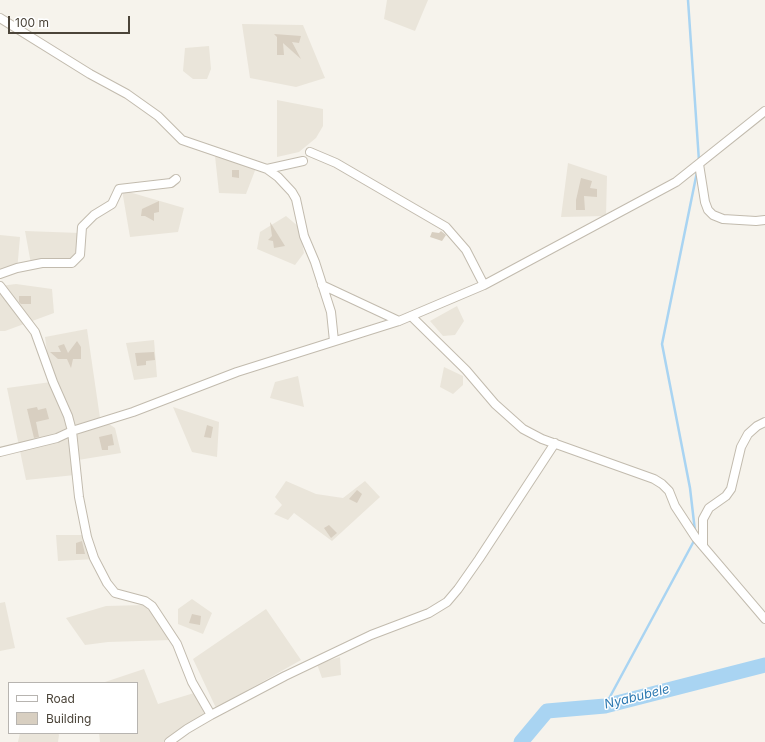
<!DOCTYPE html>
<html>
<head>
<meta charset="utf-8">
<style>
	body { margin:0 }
	#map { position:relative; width:765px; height:742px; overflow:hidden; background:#f6f3ec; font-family:Inter,sans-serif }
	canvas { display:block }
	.legend { position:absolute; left:8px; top:682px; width:130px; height:52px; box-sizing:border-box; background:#fff; border:1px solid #b7b4b0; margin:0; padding:5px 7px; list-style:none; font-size:12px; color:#4b4439 }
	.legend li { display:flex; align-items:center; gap:8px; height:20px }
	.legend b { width:20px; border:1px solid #b7b4b0 }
	.scale { position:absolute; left:8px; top:16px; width:122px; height:18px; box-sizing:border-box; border:2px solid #4b4439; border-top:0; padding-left:5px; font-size:12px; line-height:14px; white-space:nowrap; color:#4b4439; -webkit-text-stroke:3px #fff; paint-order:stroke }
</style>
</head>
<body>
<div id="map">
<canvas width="765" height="742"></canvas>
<ul class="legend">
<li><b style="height:5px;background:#fff"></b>Road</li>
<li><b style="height:11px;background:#d8cfc1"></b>Building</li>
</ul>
<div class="scale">100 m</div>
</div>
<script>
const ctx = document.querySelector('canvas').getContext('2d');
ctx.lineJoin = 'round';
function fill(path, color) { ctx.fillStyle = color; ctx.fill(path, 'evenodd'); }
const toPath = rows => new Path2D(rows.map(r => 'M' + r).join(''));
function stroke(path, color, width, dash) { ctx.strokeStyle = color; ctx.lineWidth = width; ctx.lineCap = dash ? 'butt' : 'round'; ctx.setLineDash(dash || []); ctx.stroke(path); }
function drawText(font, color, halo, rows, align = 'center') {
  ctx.font = font + ' Inter,sans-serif'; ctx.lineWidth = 3; ctx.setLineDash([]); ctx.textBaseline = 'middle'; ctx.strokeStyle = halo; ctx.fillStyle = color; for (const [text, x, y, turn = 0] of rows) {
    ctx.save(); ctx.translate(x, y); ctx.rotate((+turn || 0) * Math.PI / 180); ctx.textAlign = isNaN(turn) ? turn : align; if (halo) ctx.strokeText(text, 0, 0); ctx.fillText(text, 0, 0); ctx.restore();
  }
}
fill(toPath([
	[387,0,428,0,415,31,384,19],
	[242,24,303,25,325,78,296,87,250,78],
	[209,46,211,69,207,79,193,79,183,71,185,48],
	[277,100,323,109,323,126,316,138,299,152,277,157],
	[215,156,256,168,246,194,219,193],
	[568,163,607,176,606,216,561,217],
	[122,190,184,208,178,232,130,237],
	[286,216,299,227,304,253,295,265,257,249,260,232],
	[25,231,80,233,72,267,31,264],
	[0,235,20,237,17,271,0,271],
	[16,284,52,289,54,313,5,331,0,331,0,286],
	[457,306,464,321,455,335,443,336,430,321],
	[87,329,100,418,115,428,121,453,72,461,75,475,26,480,7,388,51,382,45,337],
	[154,340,157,377,134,380,126,343],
	[444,367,463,376,463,385,453,394,440,387],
	[298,376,304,407,270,398,275,382],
	[173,407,219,422,217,457,192,452],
	[286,481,316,494,343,498,365,481,380,497,332,541,294,513,288,520,274,514,282,505,275,497],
	[56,535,90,535,96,551,96,559,58,561],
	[192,599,212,613,203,634,178,624,178,609],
	[5,602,15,648,0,651,0,603],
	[144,605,153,614,171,640,108,642,85,645,66,618,106,606],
	[266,609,301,660,216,708,193,659],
	[340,657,341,675,322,678,317,664],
	[144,669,158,704,194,693,205,715,174,739,163,742,100,742,99,733,137,733,137,683,102,683],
	[20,733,58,733,59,735,58,742,18,742]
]), '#eae5da');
stroke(toPath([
	[688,0,699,161],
	[695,531,690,488,662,344,697,172],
	[605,706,695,539]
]), '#a9d4f2', 2.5);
stroke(toPath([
	[521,742,547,711,605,706,765,665]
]), '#a9d4f2', 15);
fill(toPath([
	[274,34,301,36,299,43,292,42,301,59,283,43,284,55,277,55,277,37],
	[232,170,239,170,239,178,232,177],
	[581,178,592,181,590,188,597,189,597,197,584,196,585,210,576,210,576,200],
	[159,201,159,212,154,213,154,221,145,216,141,216,142,209],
	[270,222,285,246,274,248,273,241,268,240,272,236],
	[441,231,446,235,442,241,430,237,432,232,439,233],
	[19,296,31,296,31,304,21,304,19,302],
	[77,341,81,347,81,359,73,359,71,368,67,359,58,359,50,352,61,352,58,346,64,344,68,353],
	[154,352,155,360,146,361,146,365,137,366,135,353],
	[37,407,38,410,46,408,49,419,36,422,39,437,34,438,27,409],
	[207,425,213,427,211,438,204,437],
	[112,434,114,445,108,446,108,450,102,450,99,437],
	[357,490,362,494,357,503,349,499],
	[329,525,337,533,331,538,324,528],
	[82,541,85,554,76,554,76,543],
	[192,614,201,616,200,625,189,623]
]), '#d8cfc1');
const minor = toPath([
	[0,18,90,74,127,94,158,116,182,140,267,169,278,177,292,192,296,199,304,236,315,262,331,312,334,341],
	[310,152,336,163,446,227,466,250,484,285],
	[699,164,705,202,708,210,713,215,723,219,756,221,765,220],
	[267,169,303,161],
	[0,274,17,268,42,263,72,263,80,255,82,227,94,215,112,204,119,189,171,183,176,179],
	[322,285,399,321],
	[0,286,35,332,53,382,68,416,72,431,79,497,87,537,94,558,107,583,115,593,145,601,152,606,177,644,192,682,211,715],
	[411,316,466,370,495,404,523,429,542,439,654,479,662,484,669,491,675,506,696,538,765,619],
	[0,452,57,438,72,431,133,412,237,372,399,321,484,285,676,182,765,111],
	[703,546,703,519,709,508,726,496,731,489,741,447,748,434,757,426,765,422],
	[169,742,187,729,211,715,285,676,371,635,429,613,447,602,458,589,479,559,555,443]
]);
stroke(minor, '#c2bbae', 10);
stroke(minor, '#fff', 8);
drawText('italic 13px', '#2e7ab2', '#fff', [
	["Nyabubele",637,697,-14]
]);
</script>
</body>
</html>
